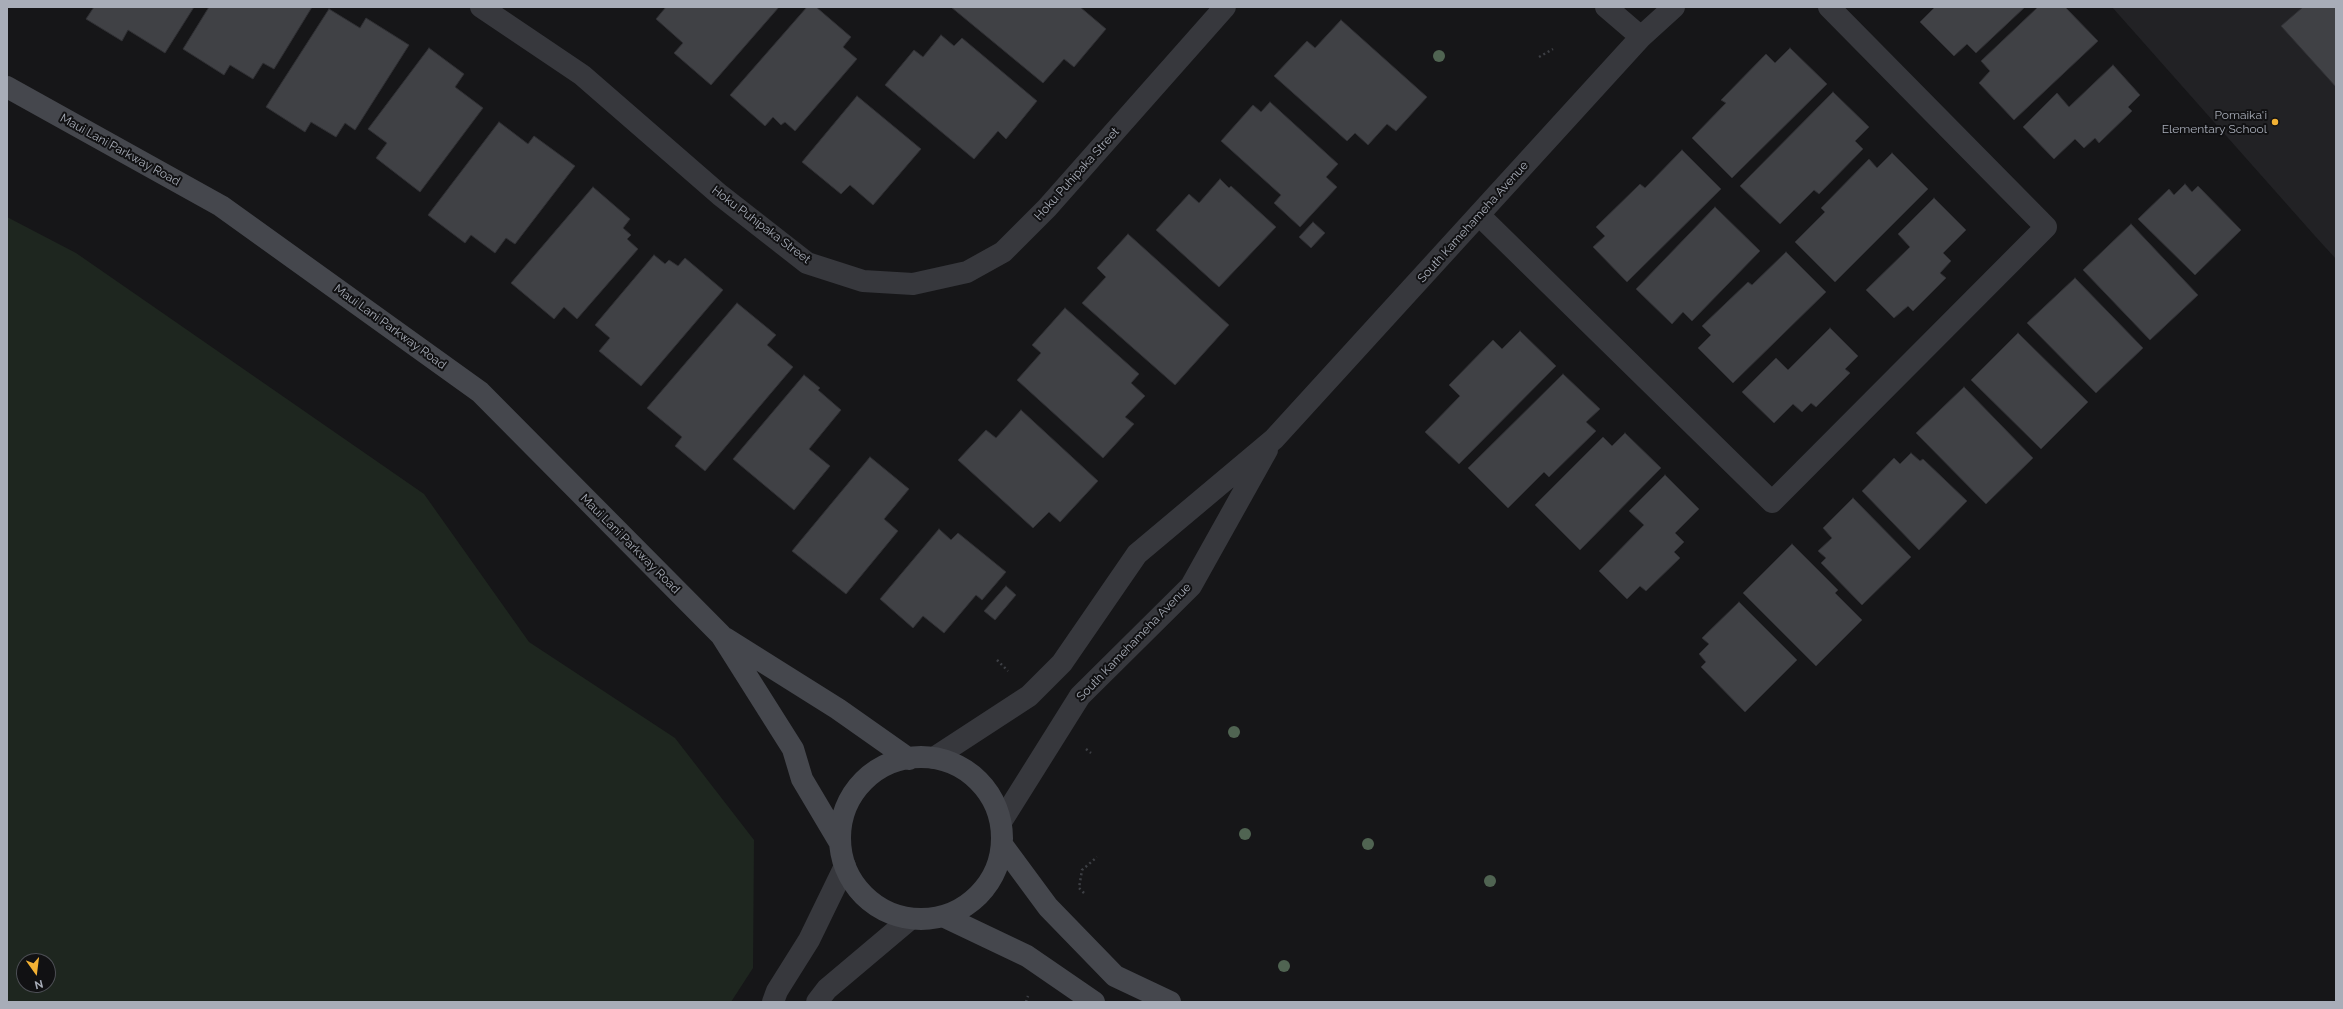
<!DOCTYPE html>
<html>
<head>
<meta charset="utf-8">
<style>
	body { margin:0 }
	#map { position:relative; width:2343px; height:1009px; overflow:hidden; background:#161618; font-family:Raleway,sans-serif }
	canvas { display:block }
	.frame { position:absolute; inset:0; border:8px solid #a8adb8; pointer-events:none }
	.north { position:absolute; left:16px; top:953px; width:40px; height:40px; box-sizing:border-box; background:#111113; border:1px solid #4d4f55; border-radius:50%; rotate:166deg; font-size:11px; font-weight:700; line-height:16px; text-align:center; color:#a8adb8 }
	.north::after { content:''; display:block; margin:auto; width:14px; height:18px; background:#f2b134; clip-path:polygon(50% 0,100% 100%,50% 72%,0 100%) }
</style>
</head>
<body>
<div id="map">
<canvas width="2343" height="1009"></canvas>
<div class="frame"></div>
<div class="north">N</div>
</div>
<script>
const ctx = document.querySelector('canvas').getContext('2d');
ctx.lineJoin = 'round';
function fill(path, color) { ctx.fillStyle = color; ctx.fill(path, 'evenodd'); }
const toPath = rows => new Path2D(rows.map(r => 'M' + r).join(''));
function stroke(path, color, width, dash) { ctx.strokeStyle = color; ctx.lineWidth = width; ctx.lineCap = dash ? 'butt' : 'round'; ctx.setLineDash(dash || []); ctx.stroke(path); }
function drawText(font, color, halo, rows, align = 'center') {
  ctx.font = font + ' Raleway,sans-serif'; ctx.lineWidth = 4; ctx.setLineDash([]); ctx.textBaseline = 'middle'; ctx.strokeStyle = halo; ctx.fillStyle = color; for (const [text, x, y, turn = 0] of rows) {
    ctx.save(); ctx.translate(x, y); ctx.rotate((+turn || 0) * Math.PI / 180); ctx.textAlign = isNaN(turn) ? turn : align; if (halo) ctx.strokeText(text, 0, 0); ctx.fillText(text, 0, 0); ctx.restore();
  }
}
fill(toPath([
	[2112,7,2336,7,2336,259,2315,236]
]), '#222225');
fill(toPath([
	[7,217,76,253,424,494,529,642,675,738,754,840,753,968,731,1002,7,1002],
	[24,961,48,961,48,985,24,985]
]), '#1e261f');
const building = toPath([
	[94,7,194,7,165,53,128,30,122,41,86,19,94,7],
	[209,7,312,7,274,69,263,63,253,79,230,65,224,75,183,49,209,7],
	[666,7,779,7,711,85,674,53,683,43,656,19,666,7],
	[807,7,816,7,851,37,843,47,857,59,795,131,785,122,781,125,773,117,765,126,730,95,807,7],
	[951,7,1080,7,1106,29,1074,67,1064,59,1043,83,951,7],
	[1935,7,2025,7,1976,53,1967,44,1954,56,1920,22,1935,7],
	[2038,7,2065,7,2098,41,2014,120,1979,83,1990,71,1981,61,2038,7],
	[2303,7,2336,7,2336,87,2281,26,2303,7],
	[329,9,360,28,366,18,409,45,355,130,345,123,336,137,311,122,305,132,266,107,329,9],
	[1341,20,1427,97,1396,131,1387,124,1368,145,1355,133,1347,141,1274,76,1307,41,1315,48,1341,20],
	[941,35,954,46,962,38,1037,101,1006,139,998,131,974,159,885,85,914,50,923,57,941,35],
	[429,48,464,74,455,87,483,108,420,192,376,158,387,143,368,129,429,48],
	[1790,48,1827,84,1732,178,1692,138,1726,103,1721,100,1766,54,1775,63,1790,48],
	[2113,65,2140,95,2128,107,2132,111,2099,143,2095,138,2084,148,2075,139,2054,159,2023,127,2057,93,2069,107,2113,65],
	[1833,92,1869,127,1855,141,1863,149,1819,194,1814,190,1780,224,1740,186,1833,92],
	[857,96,921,149,873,205,850,185,841,194,802,162,857,96],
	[1270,102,1338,164,1326,177,1337,187,1300,227,1274,203,1281,195,1221,141,1253,105,1261,112,1270,102],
	[499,122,528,144,534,136,575,166,515,244,506,238,495,253,471,235,465,243,428,215,499,122],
	[1682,150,1721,189,1627,282,1593,247,1605,236,1596,227,1640,184,1645,188,1682,150],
	[1892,153,1928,189,1835,282,1795,242,1825,212,1821,208,1869,159,1877,168,1892,153],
	[1220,179,1229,188,1231,186,1276,227,1219,287,1156,230,1189,194,1199,203,1220,179],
	[2185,184,2192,192,2198,186,2241,230,2195,275,2138,219,2169,189,2174,195,2185,184],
	[593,187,630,219,623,228,631,235,627,239,638,249,577,319,564,307,554,319,511,283,593,187],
	[1934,198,1966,230,1943,253,1951,261,1940,273,1946,278,1913,311,1908,306,1894,318,1866,290,1910,247,1898,234,1934,198],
	[1715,207,1760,251,1692,321,1683,312,1672,324,1636,289,1715,207],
	[1313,222,1325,233,1311,248,1299,237,1313,222],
	[2131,224,2198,295,2150,340,2083,270,2131,224],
	[1128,234,1229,325,1175,385,1082,303,1106,277,1097,268,1128,234],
	[1786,252,1826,292,1733,383,1698,348,1711,335,1702,326,1748,282,1752,285,1786,252],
	[654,255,665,264,669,260,678,266,685,258,723,290,641,386,599,351,610,338,595,325,654,255],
	[2075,278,2143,348,2096,393,2027,323,2075,278],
	[737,303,776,335,767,345,793,367,705,471,675,446,682,437,647,408,737,303],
	[1065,308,1139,374,1131,383,1145,396,1125,417,1134,424,1103,458,1017,380,1041,353,1032,345,1065,308],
	[1830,328,1858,356,1845,369,1850,373,1816,407,1811,403,1802,412,1793,404,1774,423,1742,392,1776,358,1788,370,1830,328],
	[1520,331,1556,366,1459,464,1425,432,1460,396,1449,385,1493,340,1502,349,1520,331],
	[2018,333,2088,402,2041,449,1971,380,2018,333],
	[1563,374,1600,409,1586,422,1596,431,1549,477,1544,472,1508,508,1468,468,1563,374],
	[804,375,820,388,818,390,841,410,809,449,830,466,794,510,733,459,804,375],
	[1964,387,2033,458,1986,504,1916,433,1964,387],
	[1021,410,1098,481,1060,522,1049,512,1033,528,958,460,986,430,996,438,1021,410],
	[1625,433,1661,468,1580,550,1535,505,1603,437,1612,446,1625,433],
	[1911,453,1920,461,1923,459,1967,501,1919,550,1862,491,1894,458,1900,464,1911,453],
	[870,457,909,489,884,519,898,531,846,594,792,551,870,457],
	[1665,475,1699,509,1675,533,1684,542,1674,552,1680,558,1646,591,1640,586,1627,599,1599,571,1644,525,1629,511,1665,475],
	[1853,498,1911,557,1862,605,1821,563,1826,558,1818,551,1832,538,1823,528,1853,498],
	[939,529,951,540,958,533,1006,572,982,600,976,595,944,633,923,616,913,628,880,599,939,529],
	[1792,544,1838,590,1835,593,1862,620,1816,666,1743,593,1792,544],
	[1006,586,1016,595,995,620,984,611,1006,586],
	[1739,602,1797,660,1745,712,1701,667,1706,662,1699,654,1709,644,1702,638,1739,602]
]);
fill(building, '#404145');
stroke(building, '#303034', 1);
stroke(toPath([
	[1539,57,1553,49],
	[997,660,1008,671],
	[1086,749,1091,753],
	[1084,893,1079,888,1082,870,1097,857],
	[1026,1002,1028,996]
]), '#3d3f44', 2.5, [2, 3]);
stroke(toPath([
	[1479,215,1772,502,2046,227,1829,7]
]), '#37383d', 22);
stroke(toPath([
	[481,7,582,75,720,195,807,263,863,281,913,284,967,272,1003,252,1047,208,1225,7],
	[1606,7,1641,37],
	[934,758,1029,696,1062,663,1137,554,1274,439,1641,37,1674,7],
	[1001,822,1080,696,1191,586,1267,450],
	[773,1002,777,991,809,940,845,866],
	[817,1002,827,989,910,919]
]), '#37383d', 22);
stroke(toPath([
	[7,87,221,206,480,392,721,635,793,749,802,779,840,843],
	[725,638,838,709,909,759],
	'840 838a81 81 0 1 1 162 0a81 81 0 1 1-162 0Z',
	[1003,846,1048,907,1115,976,1170,1002],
	[943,916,1027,956,1094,1002]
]), '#45474d', 22);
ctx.fillStyle = '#506452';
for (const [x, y] of [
	[1439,56],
	[1234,732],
	[1245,834],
	[1368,844],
	[1490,881],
	[1284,966]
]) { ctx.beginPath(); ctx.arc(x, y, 6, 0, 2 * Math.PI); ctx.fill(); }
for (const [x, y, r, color] of [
	[2275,122,4,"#f2b134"]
]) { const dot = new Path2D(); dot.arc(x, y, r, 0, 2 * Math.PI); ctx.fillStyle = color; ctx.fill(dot); stroke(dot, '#111113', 1.5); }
drawText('12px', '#a8adb8', '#111113', [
	["Pomaika'i",2267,115],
	["Elementary School",2267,129]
], 'right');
drawText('12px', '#a8adb8', '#111113', [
	["Maui Lani Parkway Road",120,150,29],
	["Hoku Puhipaka Street",1077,174,-48],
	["South Kamehameha Avenue",1473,222,-48],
	["Hoku Puhipaka Street",761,225,37],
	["Maui Lani Parkway Road",390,327,36],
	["Maui Lani Parkway Road",630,544,45],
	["South Kamehameha Avenue",1134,642,-46]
]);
</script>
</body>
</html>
